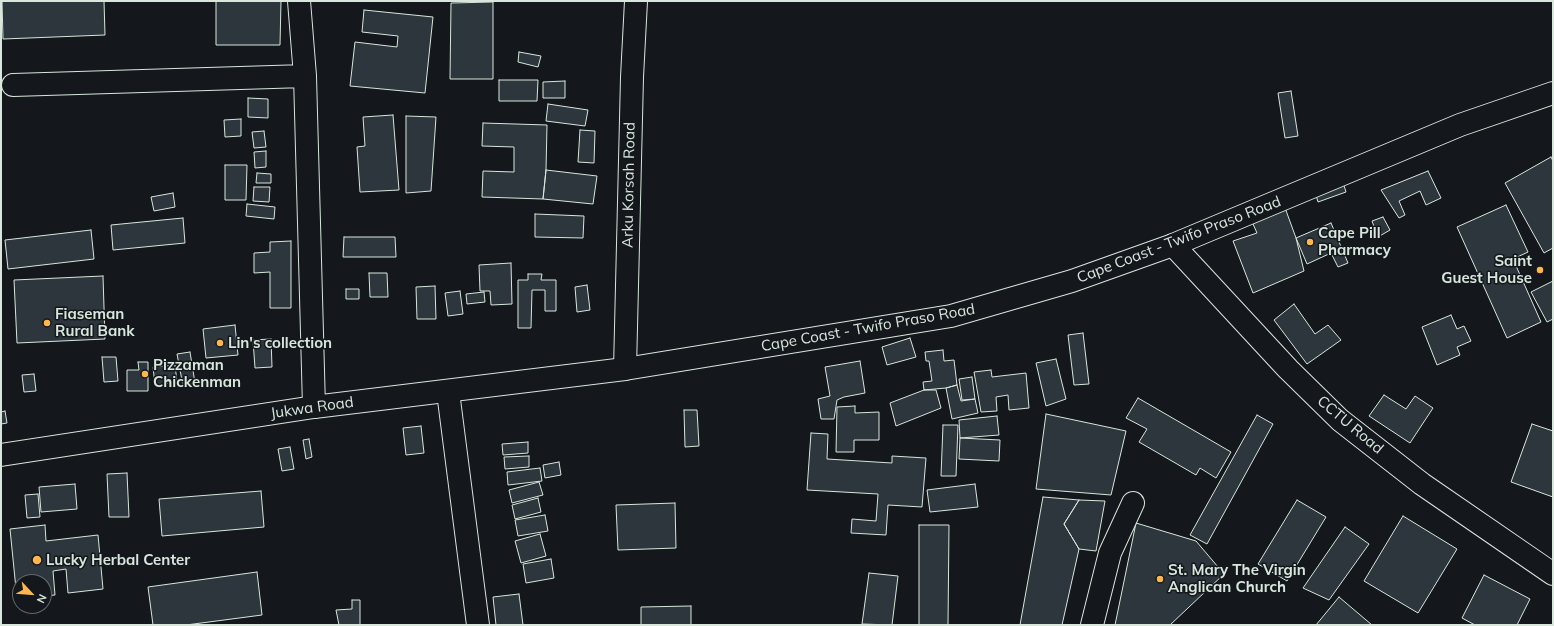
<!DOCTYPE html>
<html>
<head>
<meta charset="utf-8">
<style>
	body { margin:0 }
	#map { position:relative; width:1554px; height:626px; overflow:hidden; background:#14181c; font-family:Mulish,sans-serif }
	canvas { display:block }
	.frame { position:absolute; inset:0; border:2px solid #d8e6dc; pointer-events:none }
	.north { position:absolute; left:12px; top:574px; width:40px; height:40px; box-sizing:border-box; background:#14181c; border:1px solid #626a69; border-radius:50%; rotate:116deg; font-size:11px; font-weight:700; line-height:16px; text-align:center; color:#d8e6dc }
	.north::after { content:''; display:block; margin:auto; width:14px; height:18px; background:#ffb74d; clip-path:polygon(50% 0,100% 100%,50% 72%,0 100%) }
</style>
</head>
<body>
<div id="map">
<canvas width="1554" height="626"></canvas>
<div class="frame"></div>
<div class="north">N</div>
</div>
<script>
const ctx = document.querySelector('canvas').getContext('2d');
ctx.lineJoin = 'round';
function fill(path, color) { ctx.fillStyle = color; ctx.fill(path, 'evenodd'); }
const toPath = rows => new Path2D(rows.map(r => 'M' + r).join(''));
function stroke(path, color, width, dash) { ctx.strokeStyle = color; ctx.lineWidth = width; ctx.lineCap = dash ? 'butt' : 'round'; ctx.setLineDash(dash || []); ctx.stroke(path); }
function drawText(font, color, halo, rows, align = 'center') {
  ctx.font = font + ' Mulish,sans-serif'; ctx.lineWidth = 3; ctx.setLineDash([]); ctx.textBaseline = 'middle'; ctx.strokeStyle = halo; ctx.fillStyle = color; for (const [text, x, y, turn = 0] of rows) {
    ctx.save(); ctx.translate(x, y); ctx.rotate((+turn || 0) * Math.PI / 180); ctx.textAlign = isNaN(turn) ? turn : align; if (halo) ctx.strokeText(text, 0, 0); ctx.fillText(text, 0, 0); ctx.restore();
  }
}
const building = toPath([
	[2,1,104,1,105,35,3,39,2,1],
	[216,1,281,1,280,45,216,45,216,1],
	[493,2,493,79,450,79,451,3,493,2],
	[364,10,433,17,425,93,350,86,355,42,397,47,398,36,362,32,364,10],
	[519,52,541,56,538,67,518,62,519,52],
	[499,80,538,80,537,101,499,101,499,80],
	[565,81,565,98,543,98,543,82,565,81],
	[1291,91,1298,136,1285,138,1278,93,1291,91],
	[248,98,268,99,268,118,248,117,248,98],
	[548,104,588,110,585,126,546,121,548,104],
	[393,115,399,190,360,192,357,147,365,146,363,117,393,115],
	[406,116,436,117,431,191,406,193,406,116],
	[241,119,241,136,225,137,224,120,241,119],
	[483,123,547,125,546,170,543,199,482,197,483,171,514,172,514,147,482,146,483,123],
	[580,130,595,131,594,163,578,162,580,130],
	[264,131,266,147,254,148,252,132,264,131],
	[266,151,266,167,255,168,254,152,266,151],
	[1551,157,1553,161,1553,248,1544,253,1505,183,1551,157],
	[225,165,247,165,246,200,225,200,225,165],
	[546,170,597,176,593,204,543,199,546,170],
	[1428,171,1441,198,1426,205,1420,191,1399,201,1405,215,1399,218,1381,190,1428,171],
	[257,173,271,174,271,183,256,183,257,173],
	[1342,179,1346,192,1318,202,1314,188,1342,179],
	[254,187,270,187,269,202,253,201,254,187],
	[173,193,175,207,154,211,151,197,173,193],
	[247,204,275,207,274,219,246,216,247,204],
	[1284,205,1296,238,1304,271,1253,293,1233,241,1257,233,1253,224,1284,205],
	[1506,205,1528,252,1513,259,1541,322,1507,338,1457,227,1506,205],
	[535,214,584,216,583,238,535,237,535,214],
	[1383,217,1390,230,1378,237,1372,221,1383,217],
	[183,218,185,243,113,250,111,225,183,218],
	[1331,223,1348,263,1338,267,1331,253,1307,264,1296,238,1331,223],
	[91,230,94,259,8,269,5,240,91,230],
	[344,237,395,237,396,257,343,257,344,237],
	[291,241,291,308,270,308,270,272,254,273,254,253,270,252,270,242,291,241],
	[511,263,512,304,491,305,490,291,480,291,479,265,511,263],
	[369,273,387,273,388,297,370,297,369,273],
	[528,274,542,274,541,280,556,280,556,311,545,311,545,290,532,290,531,328,518,328,518,280,528,280,528,274],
	[103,276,105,339,17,343,14,280,103,276],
	[1553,281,1553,319,1547,322,1531,292,1553,281],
	[587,285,590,310,577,312,575,287,587,285],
	[435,286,436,319,417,319,416,287,435,286],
	[346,289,359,289,359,299,346,299,346,289],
	[460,291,463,314,448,316,445,293,460,291],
	[484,292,485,302,467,304,466,294,484,292],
	[1294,304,1315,334,1328,325,1341,340,1307,364,1274,320,1294,304],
	[1451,315,1457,329,1464,326,1471,341,1457,347,1460,355,1437,365,1422,327,1451,315],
	[235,325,238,355,206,358,203,329,235,325],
	[1083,333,1089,384,1074,385,1068,335,1083,333],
	[910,338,916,357,887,365,882,347,910,338],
	[271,339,272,367,255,368,253,340,271,339],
	[943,350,944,361,954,360,957,385,946,388,924,390,923,382,932,381,929,361,926,361,925,352,943,350],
	[190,352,195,383,183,386,177,354,190,352],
	[102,357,116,357,118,381,104,382,102,357],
	[1056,359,1066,399,1046,406,1036,363,1056,359],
	[860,361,865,393,844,397,837,400,834,419,821,419,818,399,830,396,825,367,860,361],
	[138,362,148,362,148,391,127,391,127,370,139,370,138,362],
	[175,365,177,382,155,385,153,367,175,365],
	[991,370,992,377,1026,373,1029,408,1009,410,1008,395,996,397,997,411,981,412,974,372,991,370],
	[34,374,36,391,24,392,22,375,34,374],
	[972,377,975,399,962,400,959,379,972,377],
	[957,385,961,401,975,399,978,413,952,419,946,388,957,385],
	[924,390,936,390,941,408,896,426,890,403,924,390],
	[1384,395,1406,409,1415,396,1433,408,1410,443,1369,416,1384,395],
	[1138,398,1231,452,1216,478,1200,468,1196,475,1139,442,1147,429,1126,418,1138,398],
	[855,406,855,413,879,412,879,440,854,440,854,452,836,452,837,407,855,406],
	[684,410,697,410,699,446,685,447,684,410],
	[5,411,7,423,1,424,1,412,5,411],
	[1046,414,1126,431,1111,495,1036,489,1046,414],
	[1257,415,1273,424,1207,544,1190,535,1257,415],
	[997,416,999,435,960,438,959,420,997,416],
	[1532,424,1553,431,1553,497,1511,482,1532,424],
	[943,425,958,425,956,476,941,476,943,425],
	[421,426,424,453,406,455,403,428,421,426],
	[811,433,828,434,827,459,892,463,892,456,926,458,922,507,888,505,886,535,851,533,852,519,876,521,878,494,807,490,811,433],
	[960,438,1000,440,999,461,959,459,960,438],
	[309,439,312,457,306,459,303,440,309,439],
	[528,442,528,453,503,455,502,444,528,442],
	[290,447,294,469,282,471,278,449,290,447],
	[529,456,529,467,505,469,504,457,529,456],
	[559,462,561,475,545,478,543,465,559,462],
	[540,468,542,481,508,485,507,472,540,468],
	[127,473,129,517,109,517,107,474,127,473],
	[539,482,543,495,512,503,509,490,539,482],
	[75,484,77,509,41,512,39,487,75,484],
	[975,484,978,507,930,512,927,490,975,484],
	[261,491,264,527,162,536,159,499,261,491],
	[38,494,40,517,27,518,25,495,38,494],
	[1043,497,1079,500,1064,524,1079,549,1062,625,1020,625,1043,497],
	[538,498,541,512,515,519,512,505,538,498],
	[1079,500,1105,501,1096,551,1079,549,1064,524,1079,500],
	[1297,500,1326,517,1287,581,1258,564,1297,500],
	[675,503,676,548,618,550,616,505,675,503],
	[545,515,548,531,518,536,515,520,545,515],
	[1403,516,1457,549,1418,613,1364,581,1403,516],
	[1136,523,1196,541,1224,574,1170,625,1115,625,1136,523],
	[45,525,46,541,98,535,103,589,68,593,66,569,53,571,55,595,44,596,44,582,20,582,20,599,17,599,10,529,45,525],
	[919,525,949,525,948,625,919,625,919,525],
	[1345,527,1369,544,1329,600,1303,588,1345,527],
	[540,534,546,556,521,563,515,541,540,534],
	[551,559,554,578,526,583,523,564,551,559],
	[257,572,262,615,186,625,153,625,148,587,257,572],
	[869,573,898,576,892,625,862,624,869,573],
	[1484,575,1530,599,1517,625,1475,625,1462,618,1484,575],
	[519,594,523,625,496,625,493,597,519,594],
	[1339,597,1372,625,1316,625,1339,597],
	[352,600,360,600,360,625,339,625,336,610,352,609,352,600],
	[691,606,691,625,641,625,641,607,691,606]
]);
fill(building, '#2c363c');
stroke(building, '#d8e6dc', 1);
const minor = toPath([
	[299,1,305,76,314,407],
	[13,85,305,76],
	[625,369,632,77,636,1],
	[448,392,478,625],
	[1092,625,1110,553,1133,503]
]);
const tertiary = toPath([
	[1173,245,1288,369,1340,420,1422,484,1553,574]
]);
const secondary = toPath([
	[1,455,314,407,625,369,951,316,1072,281,1173,245,1460,125,1553,93]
]);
stroke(minor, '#d8e6dc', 24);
stroke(tertiary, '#d8e6dc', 24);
stroke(secondary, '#d8e6dc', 24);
stroke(minor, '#14181c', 22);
stroke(tertiary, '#14181c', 22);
stroke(secondary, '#14181c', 22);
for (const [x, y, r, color] of [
	[1310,242,4,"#ffb74d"],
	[1540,270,4,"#ffb74d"],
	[47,323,4,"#ffb74d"],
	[220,343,4,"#ffb74d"],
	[145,374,4,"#ffb74d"],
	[37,560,5,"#ffb74d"],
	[1160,579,4,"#ffb74d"]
]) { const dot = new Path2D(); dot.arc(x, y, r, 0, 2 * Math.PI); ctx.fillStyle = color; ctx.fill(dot); stroke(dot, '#14181c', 1.5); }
drawText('15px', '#d8e6dc', '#14181c', [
	["Arku Korsah Road",629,185,-89],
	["Cape Coast - Twifo Praso Road",1179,240,-21],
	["Cape Coast - Twifo Praso Road",868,328,-10],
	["Jukwa Road",312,408,-8],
	["CCTU Road",1350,425,40]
]);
drawText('bold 15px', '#d8e6dc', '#14181c', [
	["Cape Pill",1318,233],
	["Pharmacy",1318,250],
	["Saint",1532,261,"right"],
	["Guest House",1532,278,"right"],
	["Fiaseman",55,314],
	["Rural Bank",55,331],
	["Lin's collection",228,343],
	["Pizzaman",153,365],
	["Chickenman",153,382],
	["Lucky Herbal Center",46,560],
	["St. Mary The Virgin",1168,570],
	["Anglican Church",1168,587]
], 'left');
</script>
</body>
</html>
